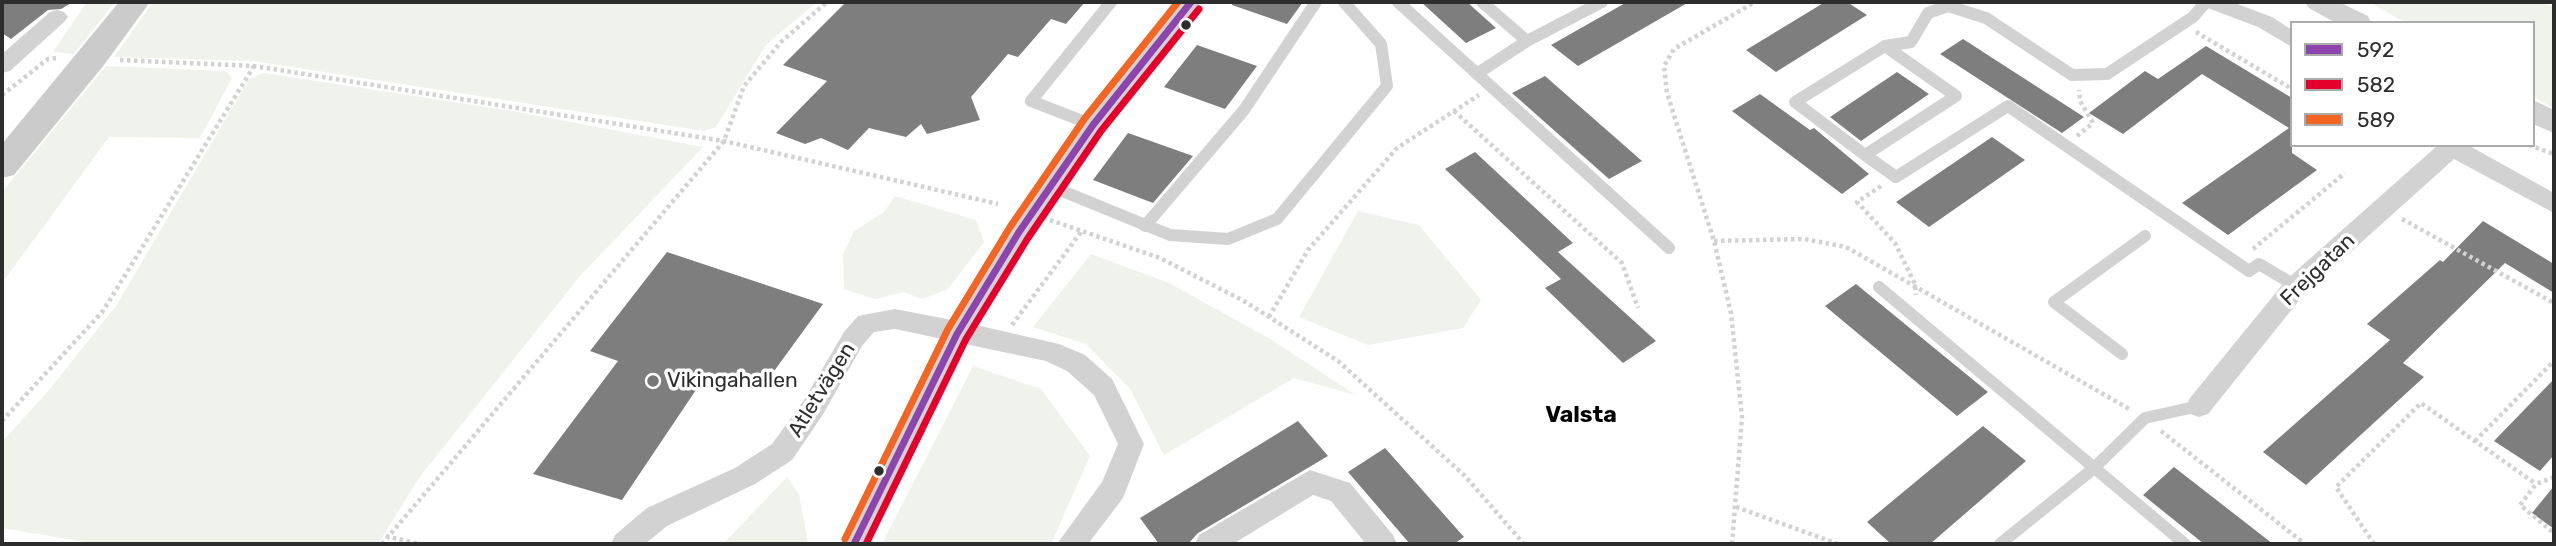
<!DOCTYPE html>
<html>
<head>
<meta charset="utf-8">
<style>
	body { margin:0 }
	#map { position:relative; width:2556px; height:546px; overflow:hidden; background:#fff; font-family:Rubik,sans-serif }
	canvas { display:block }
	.frame { position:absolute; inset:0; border:4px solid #2d2d2d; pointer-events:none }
	.legend { position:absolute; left:2290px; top:21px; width:245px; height:126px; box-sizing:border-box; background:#fff; border:2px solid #ababab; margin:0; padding:9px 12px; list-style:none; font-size:21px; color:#2d2d2d }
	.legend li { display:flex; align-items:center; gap:14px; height:35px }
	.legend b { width:35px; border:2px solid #ababab }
</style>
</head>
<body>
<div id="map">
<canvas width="2556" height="546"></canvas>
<div class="frame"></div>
<ul class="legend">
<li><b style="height:9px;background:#8e44ad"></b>592</li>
<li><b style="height:9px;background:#e4002b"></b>582</li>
<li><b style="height:9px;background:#f26522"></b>589</li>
</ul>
</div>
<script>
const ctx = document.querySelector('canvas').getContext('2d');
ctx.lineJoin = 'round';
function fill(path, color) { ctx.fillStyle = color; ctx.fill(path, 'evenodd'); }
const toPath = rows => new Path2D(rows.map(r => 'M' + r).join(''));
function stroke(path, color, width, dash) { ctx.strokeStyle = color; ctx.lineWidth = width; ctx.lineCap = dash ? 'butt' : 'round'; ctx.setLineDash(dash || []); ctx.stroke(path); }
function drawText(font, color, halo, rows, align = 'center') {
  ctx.font = font + ' Rubik,sans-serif'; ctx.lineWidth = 7; ctx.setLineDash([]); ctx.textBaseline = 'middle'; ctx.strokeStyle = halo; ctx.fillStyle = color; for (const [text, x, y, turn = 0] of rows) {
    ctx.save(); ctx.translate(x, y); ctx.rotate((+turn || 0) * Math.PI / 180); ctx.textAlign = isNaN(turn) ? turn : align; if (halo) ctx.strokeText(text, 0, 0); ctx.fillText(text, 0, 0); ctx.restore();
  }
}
fill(toPath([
	[87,2,115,2,74,54,53,52],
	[153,2,817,2,766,45,716,127,704,131,253,61,114,57],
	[2369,2,2539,2,2554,7,2554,109,2533,96,2533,23,2406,23],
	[106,66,226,71,232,78,200,138,109,137,2,283,2,192],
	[264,73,513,111,703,147,581,275,419,478,378,544,97,544,2,528,2,442,49,390,116,306,249,79],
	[895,196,976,220,984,242,948,289,923,299,903,292,875,299,844,289,843,254,854,231,884,212],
	[1358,211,1419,225,1481,300,1463,328,1368,345,1299,317],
	[1091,254,1169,283,1272,340,1356,395,1294,378,1164,455,1130,389,1086,344,1033,327],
	[973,366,1041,389,1090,456,1051,544,882,544],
	[787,477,799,494,808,544,723,544]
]), '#f0f3ec');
fill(toPath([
	[2,2,73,2,61,9,48,10,11,39,2,33],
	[846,2,1085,2,1066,24,1051,19,1018,57,1008,54,971,97,980,120,927,134,921,124,906,137,869,128,848,150,821,138,805,144,776,133,827,81,783,65],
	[1232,2,1303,2,1287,24,1232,5],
	[1421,2,1467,2,1496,28,1466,43],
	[1627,2,1689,2,1578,66,1551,45],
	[1825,2,1847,2,1867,15,1776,72,1746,50],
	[1963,39,2084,117,2062,133,1940,54],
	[1197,45,1257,66,1225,109,1164,87],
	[2206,46,2292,98,2292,153,2317,170,2228,235,2182,203,2289,128,2202,74,2123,134,2089,113,2145,71,2158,79],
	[1897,72,1929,94,1861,141,1830,117],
	[1545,76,1642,161,1609,179,1512,93],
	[1760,94,1810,130,1814,128,1869,174,1842,194,1732,111],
	[1128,133,1193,156,1153,203,1093,180],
	[1992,137,2025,160,1929,227,1896,202],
	[1475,152,1573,243,1558,252,1656,341,1623,363,1545,288,1561,279,1445,169],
	[2483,221,2554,264,2554,293,2505,263,2403,363,2424,377,2306,485,2263,452,2390,340,2367,324,2440,260,2443,262],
	[667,252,823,304,761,389,708,372,622,500,533,474,618,361,590,351],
	[1856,284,1988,392,1957,416,1825,306],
	[2554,379,2554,455,2540,471,2494,441],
	[1298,421,1328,456,1198,533,1188,544,1159,544,1140,518],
	[1983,426,2026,461,1930,544,1891,544,1867,522],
	[1385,448,1464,537,1454,544,1410,544,1348,472],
	[2174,467,2273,544,2204,544,2143,495],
	[2554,486,2554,529,2532,513]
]), '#7e7e7e');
stroke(toPath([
	[2196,32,2292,89],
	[120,60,254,66,724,141,998,204],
	[2,95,48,59,58,58],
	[1454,111,1622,263,1638,308],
	[2077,136,2093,123,2080,101,2079,90],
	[2529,145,2554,154],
	[1881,186,1857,202,1895,243,1915,284,1916,295],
	[2402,219,2554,303],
	[1050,220,1160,258,1244,301,1338,361,1465,476,1524,544],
	[1714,241,1804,239,1846,247,2131,410],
	[2253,249,2345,173],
	[1269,317,1308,250,1397,148,1479,95],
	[1012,325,1081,232],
	[2,421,103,311,254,66],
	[2161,431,2305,544],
	[2475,441,2554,361],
	[2554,477,2536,484,2520,505,2554,533],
	[1736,507,1838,544],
	[386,536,419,544],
	[382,544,724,141,744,86,781,42,827,2],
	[1732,544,1742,417,1731,313,1714,241,1667,93,1664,66,1674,49,1755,2],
	[2374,544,2336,487,2421,403,2536,484]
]), '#d2d2d2', 4.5, [3.5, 3.5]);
stroke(toPath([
	[1398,2,1669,248],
	[1527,41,1602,2],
	[1885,46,1956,96,1865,155,1795,102,1885,46],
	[1885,46,1911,42,1928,13,1948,6,1986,18,2072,75,2107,74,2193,17,2206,2],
	[1478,73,1527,41,1482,2],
	[1093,125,1031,101,1111,2],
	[1865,155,1896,177,2008,106,2249,271,2259,264,2296,286],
	[1050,186,1170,235,1228,239,1277,219,1387,86,1381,44,1344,2],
	[1145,226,1244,110,1316,2],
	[1879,287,2185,544],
	[2122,354,2054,302,2145,236],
	[2000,544,2093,469,2145,418,2199,406]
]), '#d2d2d2', 12);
fill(toPath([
	[1180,2,1201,2,1101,131,1027,239,976,325,1059,344,1085,355,1112,379,1144,444,1123,498,1088,544,1057,544,1102,482,1118,444,1094,395,1067,371,1046,361,965,344,868,544,840,544,942,339,895,329,874,332,862,346,822,416,792,460,755,484,667,526,645,544,611,544,615,535,647,508,735,468,772,444,804,400,844,332,858,316,895,309,952,320,1011,225,1085,119,1180,2],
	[2202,2,2232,2,2272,17,2292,30,2292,47,2258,27,2205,7,2202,2],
	[57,10,64,12,68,17,64,22,10,71,2,73,2,54,50,12,57,10],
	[2438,145,2468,145,2554,193,2554,213,2454,159,2305,293,2208,414,2199,417,2190,414,2186,406,2190,398,2287,279,2438,145],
	[1310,470,1350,483,1393,535,1397,544,1366,544,1331,501,1313,495,1233,544,1195,544,1199,535,1310,470]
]), '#d2d2d2');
fill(toPath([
	[2305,2,2339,2,2368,16,2371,23,2336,23,2309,8,2305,2],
	[2533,100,2554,110,2554,133,2533,124,2533,100]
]), '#d2d2d2');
fill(toPath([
	[119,2,150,2,104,65,14,175,2,178,2,144,119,2]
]), '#cbcbcb');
stroke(toPath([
	[854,544,957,334,1019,232,1093,125,1191,2]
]), '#8e44ad', 7);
stroke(toPath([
	[866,544,966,339,1028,238,1101,131,1199,9]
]), '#e4002b', 7);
stroke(toPath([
	[845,539,948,329,1010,227,1085,118,1178,2]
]), '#f26522', 7);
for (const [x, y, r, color] of [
	[1186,25,6,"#2d2d2d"],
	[653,381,7,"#767676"],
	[879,471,6,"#2d2d2d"]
]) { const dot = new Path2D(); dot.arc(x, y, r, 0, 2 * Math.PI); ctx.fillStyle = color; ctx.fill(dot); stroke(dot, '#fff', 2.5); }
drawText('21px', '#2d2d2d', '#fff', [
	["Frejgatan",2318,270,-44],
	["Atletvägen",822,390,-58]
]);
drawText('21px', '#2d2d2d', '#fff', [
	["Vikingahallen",667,381]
], 'left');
drawText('bold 23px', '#000', '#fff', [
	["Valsta",1581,415]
]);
</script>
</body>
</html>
